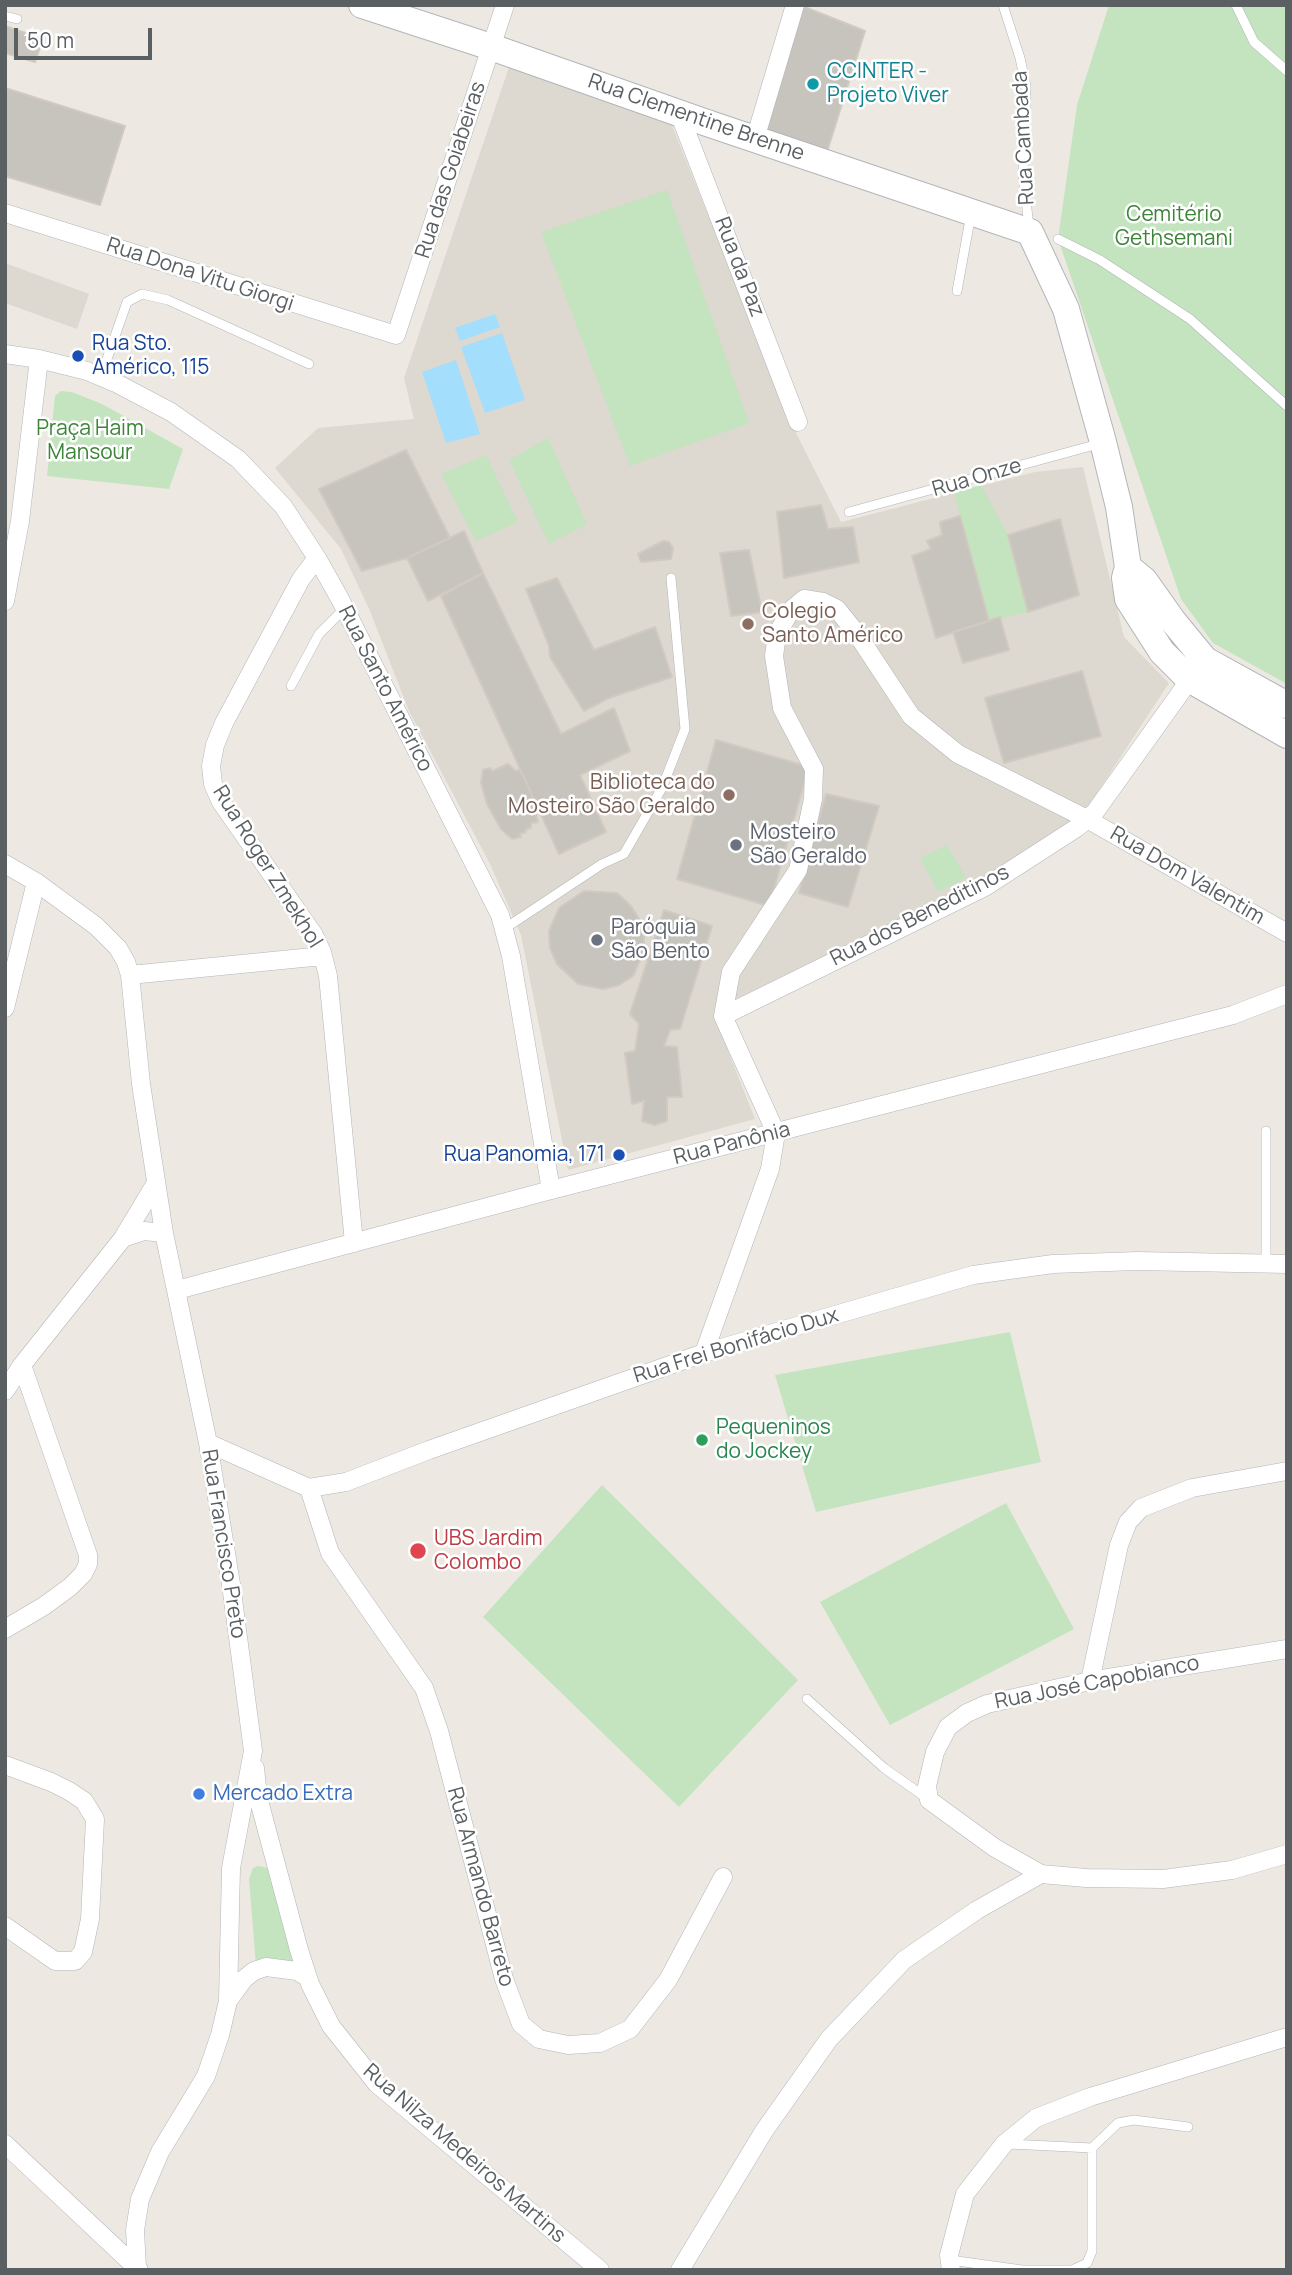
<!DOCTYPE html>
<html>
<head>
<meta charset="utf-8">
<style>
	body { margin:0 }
	#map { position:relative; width:1292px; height:2275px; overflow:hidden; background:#ede9e2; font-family:Manrope,sans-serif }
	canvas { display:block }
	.frame { position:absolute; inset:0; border:7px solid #5a5f62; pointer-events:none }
	.scale { position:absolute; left:14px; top:28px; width:138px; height:32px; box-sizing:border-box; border:4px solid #5a5f62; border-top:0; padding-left:9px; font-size:21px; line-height:24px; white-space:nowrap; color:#5a5f62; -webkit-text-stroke:5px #fff; paint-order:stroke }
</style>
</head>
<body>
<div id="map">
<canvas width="1292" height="2275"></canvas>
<div class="frame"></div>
<div class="scale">50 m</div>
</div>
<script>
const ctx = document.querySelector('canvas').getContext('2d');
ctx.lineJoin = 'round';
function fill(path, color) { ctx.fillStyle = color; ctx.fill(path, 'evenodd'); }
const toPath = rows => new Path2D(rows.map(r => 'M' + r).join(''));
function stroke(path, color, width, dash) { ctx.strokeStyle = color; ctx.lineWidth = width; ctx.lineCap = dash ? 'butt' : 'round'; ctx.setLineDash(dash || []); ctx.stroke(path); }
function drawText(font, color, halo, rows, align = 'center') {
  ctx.font = font + ' Manrope,sans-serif'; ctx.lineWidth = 5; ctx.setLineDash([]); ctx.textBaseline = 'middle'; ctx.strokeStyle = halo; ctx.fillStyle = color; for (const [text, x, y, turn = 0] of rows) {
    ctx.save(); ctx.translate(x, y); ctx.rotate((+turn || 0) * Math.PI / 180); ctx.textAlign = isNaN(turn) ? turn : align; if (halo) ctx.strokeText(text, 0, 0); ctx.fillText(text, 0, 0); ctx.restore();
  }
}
fill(toPath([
	[510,64,671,123,793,427,841,522,1035,472,1083,467,1124,637,1169,683,1084,813,981,880,719,1007,719,1028,755,1119,568,1170,521,935,490,864,409,711,370,611,341,549,275,468,318,428,414,419,404,378],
	[5,263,89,294,77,329,5,303]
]), '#ddd8d0');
fill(toPath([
	[1109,5,1287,5,1287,684,1213,643,1181,599,1058,239,1077,105],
	[667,190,749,423,630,466,541,232],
	[61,391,72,392,102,404,183,449,169,489,47,476,55,396],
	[548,438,587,524,549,544,509,460],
	[486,455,518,522,476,541,441,474],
	[981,485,1008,535,1028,612,989,621,954,493],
	[947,845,966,878,938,892,920,858],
	[1010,1332,1041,1462,816,1512,775,1375],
	[602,1485,798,1680,679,1807,483,1617],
	[1006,1503,1074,1629,890,1725,820,1602],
	[258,1866,268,1868,272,1877,283,1926,296,1966,256,1966,249,1879,253,1868]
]), '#c3e4bf');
fill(toPath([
	[495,314,500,327,460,341,455,328],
	[502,333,525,400,485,413,461,347],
	[456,360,480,434,446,443,422,372]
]), '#a3dffc');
const building = toPath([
	[802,6,865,31,825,158,761,137,802,6],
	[5,26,43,39,35,62,5,53,5,26],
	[5,88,125,126,100,205,5,176,5,88],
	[406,450,450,538,407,558,362,571,319,489,406,450],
	[821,505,828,529,853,527,859,562,784,578,777,512,821,505],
	[960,516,989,621,936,638,912,556,931,549,927,541,942,535,940,522,960,516],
	[1060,519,1079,595,1028,612,1008,535,1060,519],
	[464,531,483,573,428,601,407,558,464,531],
	[663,541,669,542,673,548,671,559,641,562,638,554,663,541],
	[749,550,762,612,731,616,720,553,749,550],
	[483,573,561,734,614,708,630,751,580,775,606,832,559,854,441,596,483,573],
	[557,578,594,650,655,627,672,677,609,698,584,711,550,657,549,646,526,589,557,578],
	[1000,617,1009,650,963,663,953,632,1000,617],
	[1082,671,1101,736,1004,763,985,698,1082,671],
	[716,740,809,767,769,906,677,879,716,740],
	[508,764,516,771,520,769,539,810,535,811,538,822,531,823,531,828,526,829,526,832,520,834,521,837,512,839,501,829,487,804,481,783,483,770,490,768,492,771,508,764],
	[826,794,879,806,848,907,799,893,826,794],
	[584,891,617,893,631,906,644,927,644,951,633,976,619,985,603,989,578,984,557,964,550,948,549,931,559,908,584,891],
	[664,910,712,926,680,1029,670,1030,664,1046,677,1047,682,1097,667,1097,667,1121,655,1125,642,1121,644,1101,632,1104,625,1053,635,1051,639,1024,630,1014,664,910]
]);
fill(building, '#c7c4be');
stroke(building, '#d1cac1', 2);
const lane = toPath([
	[1003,5,1020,58,1026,86,1023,174,1029,227],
	[1236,5,1254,42,1287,71],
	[5,16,17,19],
	[1058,239,1100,260,1190,319,1287,406],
	[957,291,971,214],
	[101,376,127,302,142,294,168,300,309,364],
	[849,512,1102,443],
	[291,686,319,634,345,608],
	[504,929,602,864,624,854,662,788,685,729,671,578],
	[1266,1263,1266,1131],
	[807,1699,884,1768,928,1799],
	[1009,2144,1092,2148,1118,2123,1134,2120,1188,2127],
	[950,2260,1022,2270,1072,2270,1087,2263,1092,2251,1092,2148]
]);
const street = toPath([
	[679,113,798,422],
	[755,139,795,5],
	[5,213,396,335,505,5],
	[5,354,39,359,87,371,118,384,171,412,238,459,283,506,317,558,340,599,500,915,511,956,551,1190],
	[317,558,301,579,224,723,215,745,211,766,213,784,221,802,314,935,322,952,328,976,354,1243],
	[5,601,20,521,39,359],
	[5,864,36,882,96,926,118,948,126,962,130,975,141,1084,164,1233,208,1443,231,1584,253,1751,231,1868,228,2001,220,2035,206,2076,160,2152,140,2199,135,2230,137,2268],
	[130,975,323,956],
	[5,1008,36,882],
	[723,1016,731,972,798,870,813,799,814,769,782,708,774,656,777,634,791,610,804,599,823,602,837,609,857,634,911,716,958,754,1087,819,1287,933],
	[123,1238,144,1231,164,1233],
	[177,1290,551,1190,1233,1015,1287,994],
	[704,1353,770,1169,776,1133,723,1016,985,887,1078,827,1095,812,1196,671],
	[5,1391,22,1365,123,1238,156,1183],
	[208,1443,309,1488,346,1482,429,1450,704,1353,973,1275,1053,1264,1137,1261,1287,1264],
	[309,1488,330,1553,424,1688,439,1731,504,1979,521,2024,539,2039,568,2045,600,2043,630,2029,668,1980,723,1877],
	[5,1629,44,1606,70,1587,83,1574,88,1564,88,1555,22,1365],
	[1287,1649,1090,1681,987,1704,967,1713,948,1727,935,1752,927,1786,929,1800,995,1848,1041,1874,1086,1878,1163,1879,1232,1870,1287,1854],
	[1090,1681,1119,1545,1128,1522,1141,1508,1192,1488,1287,1471],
	[5,1765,51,1782,69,1791,84,1801,95,1819,90,1919,83,1952,75,1961,55,1961,5,1926],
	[255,1768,258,1797,299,1950,310,1984,331,2026,377,2084,600,2270],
	[228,2001,244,1979,254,1971,266,1967,297,1971,308,1978],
	[5,2144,139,2270],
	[680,2270,764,2131,829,2039,904,1960,977,1910,1041,1874],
	[951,2270,949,2255,965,2194,1004,2144,1036,2118,1090,2097,1287,2037]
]);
const secondary = toPath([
	[362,5,491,47,707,123,1030,232,1066,309,1103,442,1119,507,1128,567,1125,578,1128,599,1162,652,1189,679,1287,735],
	[1128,567,1144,580,1173,621,1205,660,1287,705]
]);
stroke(lane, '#b3b5b9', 10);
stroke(street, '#b3b5b9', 19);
stroke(secondary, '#b1b6b9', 28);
stroke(lane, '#fff', 9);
stroke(street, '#fff', 18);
stroke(secondary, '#fff', 26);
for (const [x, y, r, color] of [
	[813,84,7,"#0f9aa8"],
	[78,356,7,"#1a4fb4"],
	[748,624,7,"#8d6e63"],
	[729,795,7,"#8d6e63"],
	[736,845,7,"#6b7280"],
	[597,940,7,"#6b7280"],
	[619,1155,7,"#1a4fb4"],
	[702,1440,7,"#2e9e5b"],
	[418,1551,9,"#e0444e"],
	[199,1794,7,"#3f7fe0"]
]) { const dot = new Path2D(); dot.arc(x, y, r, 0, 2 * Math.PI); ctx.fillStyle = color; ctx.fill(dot); stroke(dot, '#fff', 2.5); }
drawText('21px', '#0d838f', '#fff', [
	["CCINTER -",827,72],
	["Projeto Viver",827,96]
], 'left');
drawText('21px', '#5a5f62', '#fff', [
	["Rua Clementine Brenne",696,118,19],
	["Rua Cambada",1024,138,-93],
	["Rua das Goiabeiras",451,170,-72],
	["Rua da Paz",739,267,69],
	["Rua Dona Vitu Giorgi",200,275,18],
	["Rua Onze",977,478,-16],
	["Rua Santo Américo",385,689,63],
	["Rua Roger Zmekhol",267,867,58],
	["Rua Dom Valentim",1187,876,30],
	["Rua dos Beneditinos",920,916,-27],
	["Rua Panônia",732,1144,-14],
	["Rua Frei Bonifácio Dux",736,1346,-17],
	["Rua Francisco Preto",223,1544,81],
	["Rua José Capobianco",1097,1683,-11],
	["Rua Armando Barreto",480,1887,75],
	["Rua Nilza Medeiros Martins",464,2154,41]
]);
drawText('21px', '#3c8438', '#fff', [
	["Cemitério",1174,215],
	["Gethsemani",1174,239],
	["Praça Haim",90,429],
	["Mansour",90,453]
]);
drawText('21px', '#164399', '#fff', [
	["Rua Sto.",92,344],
	["Américo, 115",92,368],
	["Rua Panomia, 171",605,1155,"right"]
], 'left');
drawText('21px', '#785e54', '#fff', [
	["Colegio",762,612],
	["Santo Américo",762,636],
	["Biblioteca do",715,783,"right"],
	["Mosteiro São Geraldo",715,807,"right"]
], 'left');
drawText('21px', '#5b616d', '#fff', [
	["Mosteiro",750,833],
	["São Geraldo",750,857],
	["Paróquia",611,928],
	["São Bento",611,952]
], 'left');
drawText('21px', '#27864d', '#fff', [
	["Pequeninos",716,1428],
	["do Jockey",716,1452]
], 'left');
drawText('21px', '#be3a42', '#fff', [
	["UBS Jardim",434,1539],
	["Colombo",434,1563]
], 'left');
drawText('21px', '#366cbe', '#fff', [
	["Mercado Extra",213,1794]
], 'left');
</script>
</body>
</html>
